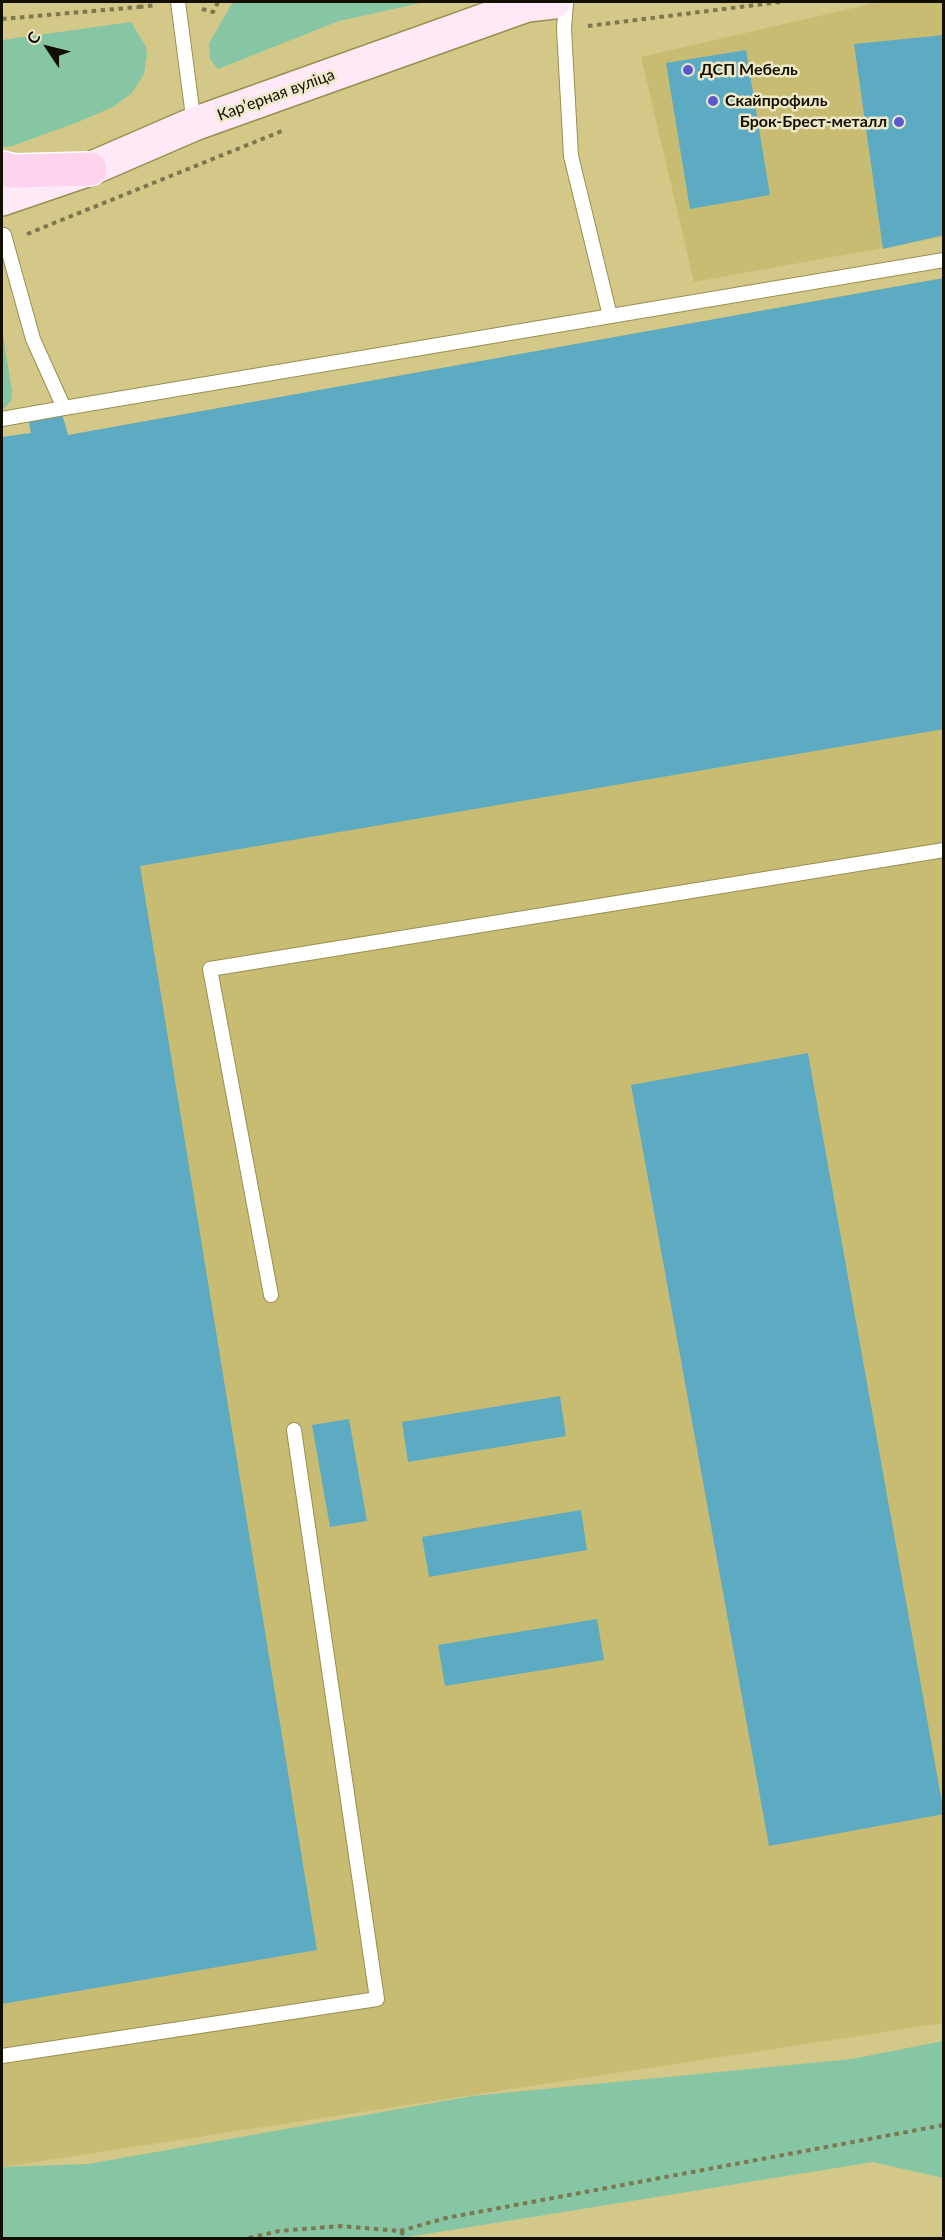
<!DOCTYPE html>
<html>
<head>
<meta charset="utf-8">
<style>
	body { margin:0 }
	#map { position:relative; width:945px; height:2240px; overflow:hidden; background:#d3c888; font-family:Lato,sans-serif }
	canvas { display:block }
	.frame { position:absolute; inset:0; border:3px solid #130f00; pointer-events:none }
	.north { position:absolute; left:18px; top:18px; width:60px; height:60px; -webkit-text-stroke:4px #ede8c8; paint-order:stroke; rotate:305deg; font-size:16px; font-weight:700; line-height:24px; text-align:center; color:#130f00 }
	.north::after { content:''; display:block; margin:auto; width:21px; height:27px; background:#130f00; clip-path:polygon(50% 0,100% 100%,50% 72%,0 100%) }
</style>
</head>
<body>
<div id="map">
<canvas width="945" height="2240"></canvas>
<div class="frame"></div>
<div class="north">С</div>
</div>
<script>
const ctx = document.querySelector('canvas').getContext('2d');
ctx.lineJoin = 'round';
function fill(path, color) { ctx.fillStyle = color; ctx.fill(path, 'evenodd'); }
const toPath = rows => new Path2D(rows.map(r => 'M' + r).join(''));
function stroke(path, color, width, dash) { ctx.strokeStyle = color; ctx.lineWidth = width; ctx.lineCap = dash ? 'butt' : 'round'; ctx.setLineDash(dash || []); ctx.stroke(path); }
function drawText(font, color, halo, rows, align = 'center') {
  ctx.font = font + ' Lato,sans-serif'; ctx.lineWidth = 5; ctx.setLineDash([]); ctx.textBaseline = 'middle'; ctx.strokeStyle = halo; ctx.fillStyle = color; for (const [text, x, y, turn = 0] of rows) {
    ctx.save(); ctx.translate(x, y); ctx.rotate((+turn || 0) * Math.PI / 180); ctx.textAlign = isNaN(turn) ? turn : align; if (halo) ctx.strokeText(text, 0, 0); ctx.fillText(text, 0, 0); ctx.restore();
  }
}
fill(toPath([
	[879,2,943,2,943,237,694,282,641,57],
	[943,278,943,2023,2,2167,2,437,30,433,29,421,62,414,69,435]
]), '#c8bc73');
fill(toPath([
	[233,2,425,2,339,21,218,69,210,59,209,43],
	[131,22,146,47,147,55,144,74,132,93,113,107,78,122,12,146,2,147,2,40],
	[2,328,12,392,11,401,2,411],
	[943,2041,943,2178,873,2162,402,2238,2,2238,2,2167,88,2164,472,2096,852,2059]
]), '#86c6a4');
fill(toPath([
	[944,35,944,235,883,249,854,44],
	[746,50,770,195,690,209,666,63],
	[944,278,944,729,140,866,317,1950,2,2004,2,437,31,433,29,421,62,414,68,435],
	[808,1053,944,1814,769,1846,631,1085],
	[560,1396,566,1436,408,1462,402,1422],
	[349,1419,367,1521,330,1527,312,1425],
	[581,1510,587,1550,429,1577,422,1537],
	[597,1619,604,1660,445,1686,438,1645]
]), '#5dabc3');
const lane = toPath([
	[178,2,194,124],
	[566,2,564,29,571,156,610,316],
	[4,235,33,339,64,408,944,260],
	[2,419,64,408],
	[271,1295,210,969,944,850],
	[2,2056,377,1999,294,1430]
]);
const secondary = toPath([
	[2,199,90,169,194,124,527,5,554,2]
]);
const primary = toPath([
	[2,168,14,171,90,169]
]);
stroke(lane, '#998f50', 16);
stroke(secondary, '#998f50', 36);
stroke(primary, '#fff', 36);
stroke(toPath([
	[2,3,2,2],
	[139,7,156,5],
	[202,9,213,12,218,2],
	[2,19,139,7,136,2],
	[588,26,780,2],
	[27,234,282,131],
	[400,2231,446,2218,944,2125],
	[249,2238,279,2231,340,2226,400,2231,407,2238]
]), '#7e764c', 4, [4.5, 4.5]);
stroke(lane, '#fff', 14);
stroke(secondary, '#fee9f7', 33);
stroke(primary, '#fdd3ee', 33);
for (const [x, y, r, color] of [
	[688,70,6,"#5c58d0"],
	[713,101,6,"#5c58d0"],
	[899,122,6,"#5c58d0"]
]) { const dot = new Path2D(); dot.arc(x, y, r, 0, 2 * Math.PI); ctx.fillStyle = color; ctx.fill(dot); stroke(dot, '#ede8c8', 2); }
drawText('bold 16px', '#130f00', '#ede8c8', [
	["ДСП Мебель",700,70],
	["Скайпрофиль",725,101],
	["Брок-Брест-металл",887,122,"right"]
], 'left');
drawText('16px', '#130f00', '#ede8c8', [
	["Карʼерная вуліца",276,95,-20]
]);
</script>
</body>
</html>
